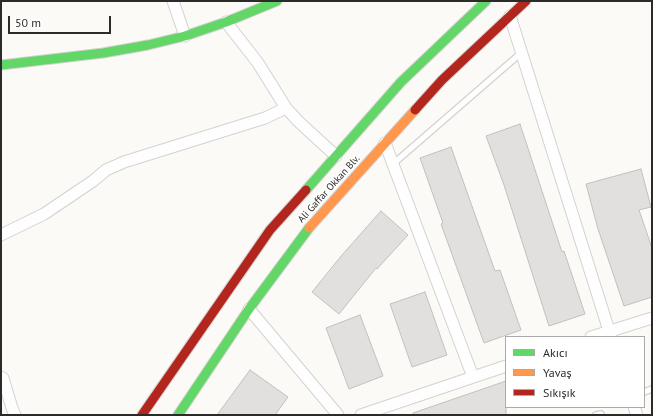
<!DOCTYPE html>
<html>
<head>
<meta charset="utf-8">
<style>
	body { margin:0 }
	#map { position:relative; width:653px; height:416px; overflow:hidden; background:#fcfaf7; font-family:"PT Sans",sans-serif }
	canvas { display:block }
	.frame { position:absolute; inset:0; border:2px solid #2c2b2a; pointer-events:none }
	.legend { position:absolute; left:505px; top:336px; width:140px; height:72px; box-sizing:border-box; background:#fff; border:1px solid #abaaaa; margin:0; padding:5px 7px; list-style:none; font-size:12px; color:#2c2b2a }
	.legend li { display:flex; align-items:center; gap:8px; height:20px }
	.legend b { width:20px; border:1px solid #abaaaa }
	.scale { position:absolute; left:8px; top:16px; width:103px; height:18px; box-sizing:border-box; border:2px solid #2c2b2a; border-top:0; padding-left:5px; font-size:12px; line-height:14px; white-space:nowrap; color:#2c2b2a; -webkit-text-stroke:3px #fff; paint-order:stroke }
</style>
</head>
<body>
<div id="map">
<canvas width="653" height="416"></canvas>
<div class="frame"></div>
<ul class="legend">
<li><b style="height:5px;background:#63d668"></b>Akıcı</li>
<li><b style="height:5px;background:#ff974d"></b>Yavaş</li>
<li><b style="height:5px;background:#b3261e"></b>Sıkışık</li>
</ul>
<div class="scale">50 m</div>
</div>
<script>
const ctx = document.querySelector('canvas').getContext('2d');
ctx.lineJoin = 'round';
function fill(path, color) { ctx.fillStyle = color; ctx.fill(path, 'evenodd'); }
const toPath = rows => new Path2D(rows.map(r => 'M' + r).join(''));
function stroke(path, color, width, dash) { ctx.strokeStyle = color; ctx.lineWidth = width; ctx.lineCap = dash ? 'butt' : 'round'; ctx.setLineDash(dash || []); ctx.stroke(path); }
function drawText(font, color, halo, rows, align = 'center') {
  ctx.font = font + ' "PT Sans",sans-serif'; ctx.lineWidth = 3; ctx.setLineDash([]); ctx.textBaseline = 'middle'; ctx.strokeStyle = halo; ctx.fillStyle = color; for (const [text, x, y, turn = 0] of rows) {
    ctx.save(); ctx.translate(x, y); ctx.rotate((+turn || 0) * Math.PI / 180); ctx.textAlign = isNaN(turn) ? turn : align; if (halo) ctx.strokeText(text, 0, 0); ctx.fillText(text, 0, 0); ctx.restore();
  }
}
const building = toPath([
	[520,124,562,252,564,251,585,314,549,326,504,185,486,136,520,124],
	[451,147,495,271,500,270,521,330,484,343,441,224,443,223,420,158,451,147],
	[641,169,651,207,639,210,652,248,652,297,624,306,598,229,586,184,641,169],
	[381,211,408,235,377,269,376,268,339,314,312,292,342,255,381,211],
	[425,292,447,355,412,367,390,304,425,292],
	[360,315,383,376,349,389,326,328,360,315],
	[250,370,288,397,275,415,217,415,250,370],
	[506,381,506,415,413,415,413,413,506,381]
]);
fill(building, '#e2e0df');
stroke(building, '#c2c0be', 1);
const lane = toPath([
	[393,164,521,53],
	[644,392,652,389],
	[596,415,601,414]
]);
const street = toPath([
	[173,1,185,36],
	[510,16,611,337],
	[226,22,258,63,286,108,299,122,336,156],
	[385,143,473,377],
	[1,235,44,214,93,181,106,170,124,162,265,118,286,108],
	[249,309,338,415],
	[591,337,652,318],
	[1,377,3,378,12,408,15,415],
	[634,407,637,415],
	[361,415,506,366]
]);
const fast = toPath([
	[1,65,103,53,148,45,185,36,226,22,277,1],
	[306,190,401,82,486,1],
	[178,415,249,309,309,228]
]);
const slow = toPath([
	[309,228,415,110]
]);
const jam = toPath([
	[415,110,442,80,526,1],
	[142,415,270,230,306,190]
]);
stroke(lane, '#d3d2d0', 8);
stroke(street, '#d3d2d0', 13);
stroke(fast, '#d3d2d0', 11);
stroke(slow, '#d3d2d0', 11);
stroke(jam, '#d3d2d0', 11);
stroke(lane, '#fffefe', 5.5);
stroke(street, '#fffefe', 11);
stroke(fast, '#63d668', 9);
stroke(slow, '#ff974d', 9);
stroke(jam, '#b3261e', 9);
drawText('10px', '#2c2b2a', '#fff', [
	["Ali Gaffar Okkan Blv.",329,189,-48]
]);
</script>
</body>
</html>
